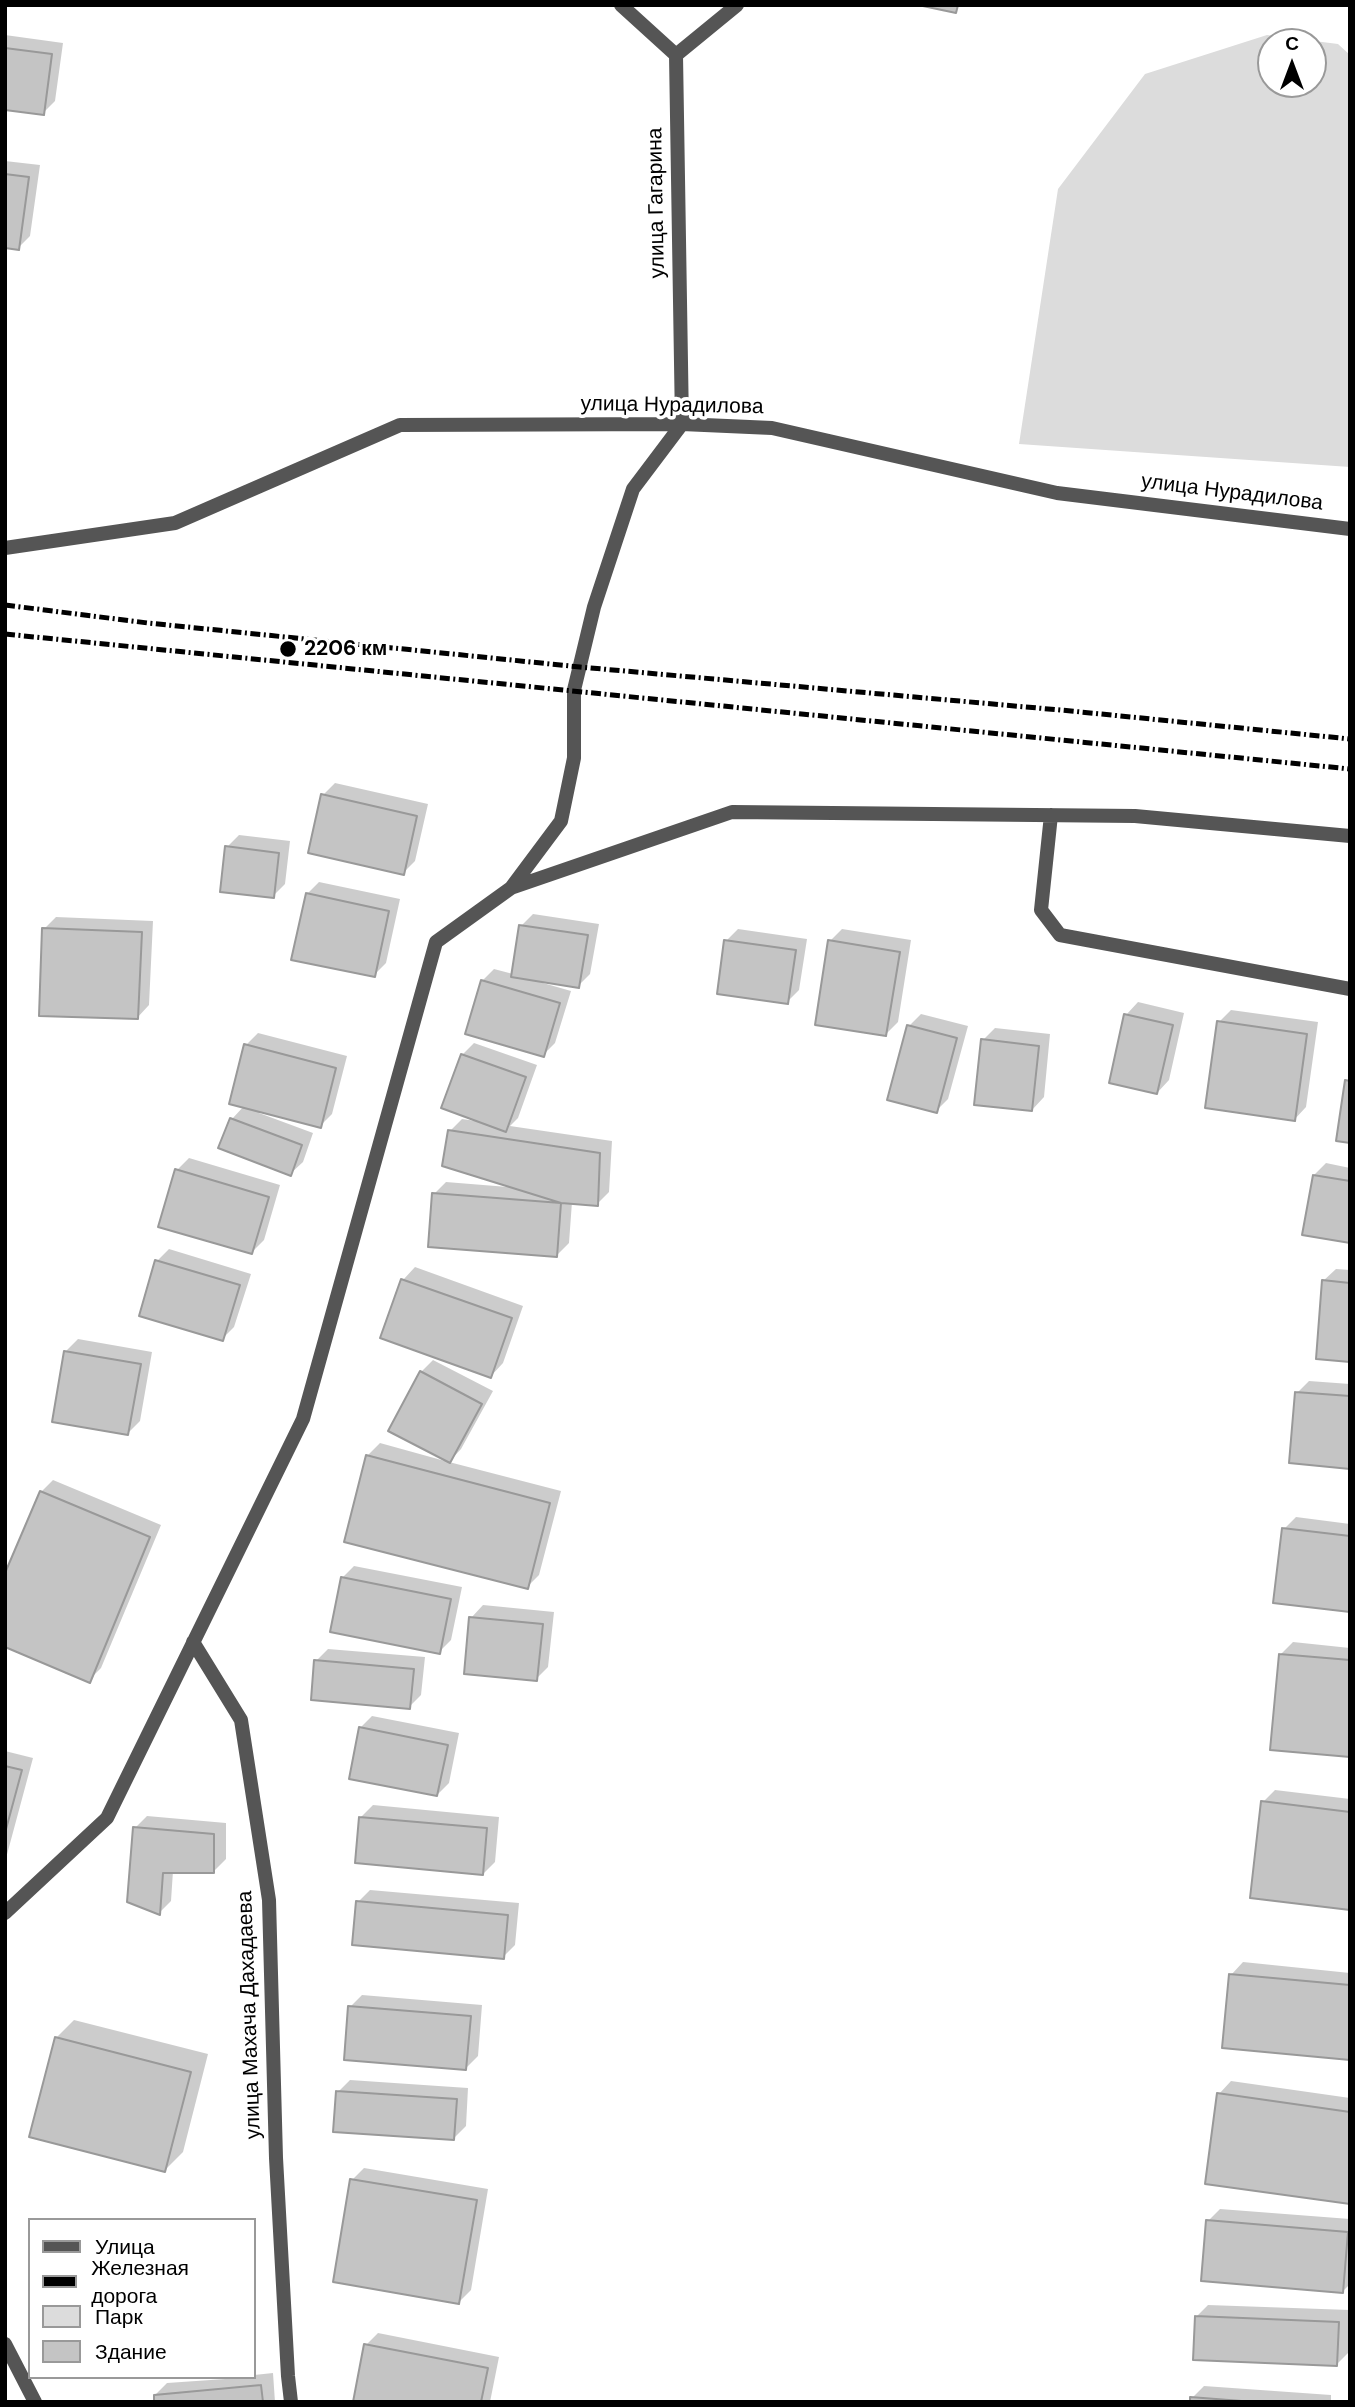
<!DOCTYPE html>
<html>
<head>
<meta charset="utf-8">
<style>
	body { margin:0 }
	#map { position:relative; width:1355px; height:2407px; overflow:hidden; background:#fff; font-family:"DM Sans",sans-serif }
	canvas { display:block }
	.frame { position:absolute; inset:0; border:7px solid #000; pointer-events:none }
	.legend { position:absolute; left:28px; top:2218px; width:228px; height:161px; box-sizing:border-box; background:#fff; border:2px solid #999; margin:0; padding:9px 12px; list-style:none; font-size:21px; color:#000 }
	.legend li { display:flex; align-items:center; gap:14px; height:35px }
	.legend b { width:35px; border:2px solid #999 }
	.north { position:absolute; left:1257px; top:28px; width:70px; height:70px; box-sizing:border-box; background:#fff; border:2px solid #999; border-radius:50%; rotate:0deg; font-size:19px; font-weight:700; line-height:28px; text-align:center; color:#000 }
	.north::after { content:''; display:block; margin:auto; width:24px; height:32px; background:#000; clip-path:polygon(50% 0,100% 100%,50% 72%,0 100%) }
</style>
</head>
<body>
<div id="map">
<canvas width="1355" height="2407"></canvas>
<div class="frame"></div>
<ul class="legend">
<li><b style="height:9px;background:#555"></b>Улица</li>
<li><b style="height:9px;background:#000"></b>Железная дорога</li>
<li><b style="height:19px;background:#dcdcdc"></b>Парк</li>
<li><b style="height:19px;background:#c4c4c4"></b>Здание</li>
</ul>
<div class="north">С</div>
</div>
<script>
const ctx = document.querySelector('canvas').getContext('2d');
ctx.lineJoin = 'round';
function fill(path, color) { ctx.fillStyle = color; ctx.fill(path, 'evenodd'); }
const toPath = rows => new Path2D(rows.map(r => 'M' + r).join(''));
function stroke(path, color, width, dash) { ctx.strokeStyle = color; ctx.lineWidth = width; ctx.lineCap = dash ? 'butt' : 'round'; ctx.setLineDash(dash || []); ctx.stroke(path); }
function drawText(font, color, halo, rows, align = 'center') {
  ctx.font = font + ' "DM Sans",sans-serif'; ctx.lineWidth = 7; ctx.setLineDash([]); ctx.textBaseline = 'middle'; ctx.strokeStyle = halo; ctx.fillStyle = color; for (const [text, x, y, turn = 0] of rows) {
    ctx.save(); ctx.translate(x, y); ctx.rotate((+turn || 0) * Math.PI / 180); ctx.textAlign = isNaN(turn) ? turn : align; if (halo) ctx.strokeText(text, 0, 0); ctx.fillText(text, 0, 0); ctx.restore();
  }
}
fill(toPath([
	[1267,35,1338,44,1350,55,1350,467,1019,444,1058,189,1145,74],
	[1271,42,1313,42,1313,84,1271,84]
]), '#dcdcdc');
fill(toPath([
	[5,35,63,43,55,101,43,113,5,108],
	[5,161,40,165,30,236,18,248,5,247],
	[335,783,428,804,415,861,403,873,323,795],
	[239,835,290,841,285,884,273,896,227,847],
	[319,882,400,899,386,963,374,975,307,894],
	[533,914,599,924,590,974,578,986,543,981,543,983,571,991,555,1043,543,1055,482,981,494,969,513,974,521,926],
	[56,917,153,921,149,1005,137,1018,44,929],
	[738,929,807,939,799,990,787,1002,726,941],
	[842,929,911,940,898,1022,886,1034,830,941],
	[1138,1002,1184,1013,1169,1080,1157,1093,1126,1015],
	[1231,1010,1318,1022,1306,1107,1294,1120,1219,1022],
	[921,1014,968,1026,948,1099,936,1111,909,1026],
	[995,1028,1050,1034,1044,1097,1032,1110,983,1040],
	[258,1033,347,1056,332,1114,320,1126,260,1110,259,1113,313,1133,303,1162,290,1174,232,1119,244,1106,246,1045],
	[474,1043,537,1065,518,1118,510,1126,612,1141,609,1192,597,1204,572,1202,569,1243,557,1255,434,1194,446,1182,508,1187,450,1131,462,1119,476,1121,462,1055],
	[189,1158,280,1185,264,1240,252,1252,177,1170],
	[1326,1163,1350,1168,1350,1241,1314,1175],
	[169,1249,251,1274,234,1327,222,1339,157,1261],
	[415,1267,523,1306,503,1363,491,1376,382,1337,403,1280],
	[1336,1269,1350,1270,1350,1360,1323,1281],
	[78,1339,152,1352,140,1421,128,1433,66,1351],
	[433,1360,493,1391,461,1449,449,1462,561,1491,539,1575,527,1587,368,1455,380,1443,445,1461,421,1372],
	[1309,1381,1350,1384,1350,1467,1297,1393],
	[53,1480,161,1525,101,1668,89,1680,41,1492],
	[1296,1517,1350,1524,1350,1610,1284,1529],
	[354,1566,462,1587,451,1640,439,1652,342,1578],
	[483,1605,554,1612,548,1667,536,1679,471,1618],
	[1293,1642,1350,1648,1350,1756,1281,1654],
	[328,1649,425,1657,421,1695,409,1707,316,1661],
	[372,1716,459,1733,449,1783,437,1795,360,1728],
	[5,1751,33,1758,5,1862],
	[1275,1790,1350,1799,1350,1908,1263,1802],
	[373,1805,499,1817,495,1862,483,1874,361,1817],
	[147,1816,226,1823,226,1859,214,1871,173,1871,171,1901,159,1913,135,1828],
	[370,1890,519,1903,515,1945,503,1957,358,1902],
	[1243,1962,1350,1973,1350,2058,1231,1975],
	[362,1995,482,2005,478,2056,466,2068,350,2007],
	[74,2020,208,2054,183,2152,165,2170,56,2038],
	[350,2080,468,2088,466,2126,454,2138,338,2092],
	[1231,2081,1350,2098,1350,2202,1219,2094],
	[364,2168,488,2189,471,2290,459,2302,352,2180],
	[1220,2209,1350,2219,1350,2284,1343,2291,1208,2221],
	[1208,2305,1350,2310,1349,2352,1337,2364,1196,2317],
	[378,2333,499,2357,490,2402,355,2402,366,2345],
	[273,2373,275,2402,156,2402,155,2395,167,2383,254,2377,254,2375],
	[1204,2386,1331,2395,1331,2402,1192,2402,1192,2398]
]), '#0003');
const building = toPath([
	[918,5,958,5,956,13,918,5],
	[5,48,52,54,44,115,5,110,5,48],
	[5,174,29,177,19,250,5,248,5,174],
	[321,794,417,816,404,875,308,853,321,794],
	[225,846,279,853,274,898,220,892,225,846],
	[306,893,389,911,375,977,291,960,306,893],
	[519,925,588,935,579,988,511,977,519,925],
	[42,928,142,932,138,1019,39,1016,42,928],
	[724,940,796,950,788,1004,717,994,724,940],
	[828,940,900,952,886,1036,815,1025,828,940],
	[481,980,560,1003,544,1057,465,1034,481,980],
	[1124,1014,1173,1025,1157,1094,1109,1083,1124,1014],
	[1217,1021,1307,1034,1295,1121,1205,1108,1217,1021],
	[907,1025,957,1038,937,1113,887,1100,907,1025],
	[981,1039,1039,1046,1032,1111,974,1105,981,1039],
	[244,1044,336,1068,321,1128,229,1104,244,1044],
	[461,1054,526,1077,506,1132,441,1108,461,1054],
	[1345,1080,1350,1081,1350,1143,1336,1141,1345,1080],
	[230,1118,302,1145,291,1176,218,1148,230,1118],
	[448,1130,600,1153,598,1206,561,1203,442,1166,448,1130],
	[175,1169,269,1197,252,1254,158,1227,175,1169],
	[1313,1175,1350,1181,1350,1243,1302,1235,1313,1175],
	[432,1193,561,1203,557,1257,428,1247,432,1193],
	[155,1260,240,1285,223,1341,139,1316,155,1260],
	[401,1279,512,1318,491,1378,380,1338,401,1279],
	[1322,1280,1350,1283,1350,1362,1316,1359,1322,1280],
	[64,1351,141,1364,128,1435,52,1422,64,1351],
	[420,1371,482,1404,450,1463,388,1431,420,1371],
	[1295,1392,1350,1396,1350,1469,1289,1463,1295,1392],
	[366,1455,550,1503,528,1589,344,1542,366,1455],
	[40,1491,150,1537,90,1683,5,1647,5,1573,40,1491],
	[1282,1528,1350,1536,1350,1612,1273,1603,1282,1528],
	[341,1577,451,1599,440,1654,330,1632,341,1577],
	[469,1617,543,1624,537,1681,464,1674,469,1617],
	[1279,1654,1350,1660,1350,1757,1270,1750,1279,1654],
	[314,1660,414,1669,410,1709,311,1700,314,1660],
	[359,1727,448,1745,437,1796,349,1779,359,1727],
	[5,1766,22,1770,5,1833,5,1766],
	[1261,1801,1350,1812,1350,1910,1250,1898,1261,1801],
	[359,1817,487,1828,483,1875,355,1863,359,1817],
	[133,1827,214,1834,214,1873,163,1873,160,1915,127,1902,133,1827],
	[356,1901,508,1915,504,1959,352,1945,356,1901],
	[1229,1974,1350,1985,1350,2060,1222,2048,1229,1974],
	[348,2006,471,2016,466,2070,344,2060,348,2006],
	[55,2037,191,2072,165,2172,29,2137,55,2037],
	[336,2091,457,2099,454,2140,333,2132,336,2091],
	[1217,2093,1350,2112,1350,2204,1205,2184,1217,2093],
	[350,2179,477,2200,459,2304,333,2282,350,2179],
	[1206,2220,1348,2232,1343,2293,1201,2281,1206,2220],
	[1195,2316,1339,2322,1337,2366,1193,2360,1195,2316],
	[364,2344,488,2368,481,2402,353,2402,364,2344],
	[261,2385,263,2402,154,2402,154,2395,261,2385],
	[1190,2397,1255,2402,1190,2402,1190,2397]
]);
fill(building, '#c4c4c4');
stroke(building, '#999', 2);
stroke(toPath([
	[676,55,737,5],
	[5,548,175,523,400,425,682,424,772,428,1057,493,1350,529],
	[1051,815,1041,910,1060,935,1350,989],
	[511,888,561,821,574,758,574,690,594,607,633,489,682,424,676,55,621,5],
	[193,1642,241,1720,269,1900,276,2158,288,2376,291,2402],
	[5,1913,107,1818,303,1419,436,942,511,888,732,812,1135,816,1350,836],
	[5,2344,35,2402]
]), '#555', 14);
stroke(toPath([
	[5,605,148,623,580,667,1071,711,1350,739],
	[5,634,1350,769]
]), '#000', 5, [10, 3.5, 2, 3.5]);
for (const [x, y, r, color] of [
	[288,649,9,"#000"]
]) { const dot = new Path2D(); dot.arc(x, y, r, 0, 2 * Math.PI); ctx.fillStyle = color; ctx.fill(dot); stroke(dot, '#fff', 2.5); }
drawText('21px', '#000', '#fff', [
	["улица Гагарина",657,203,-91],
	["улица Нурадилова",672,406,1],
	["улица Нурадилова",1232,493,7],
	["улица Махача Дахадаева",250,2015,-92]
]);
drawText('bold 21px', '#000', '#fff', [
	["2206 км",304,649]
], 'left');
</script>
</body>
</html>
